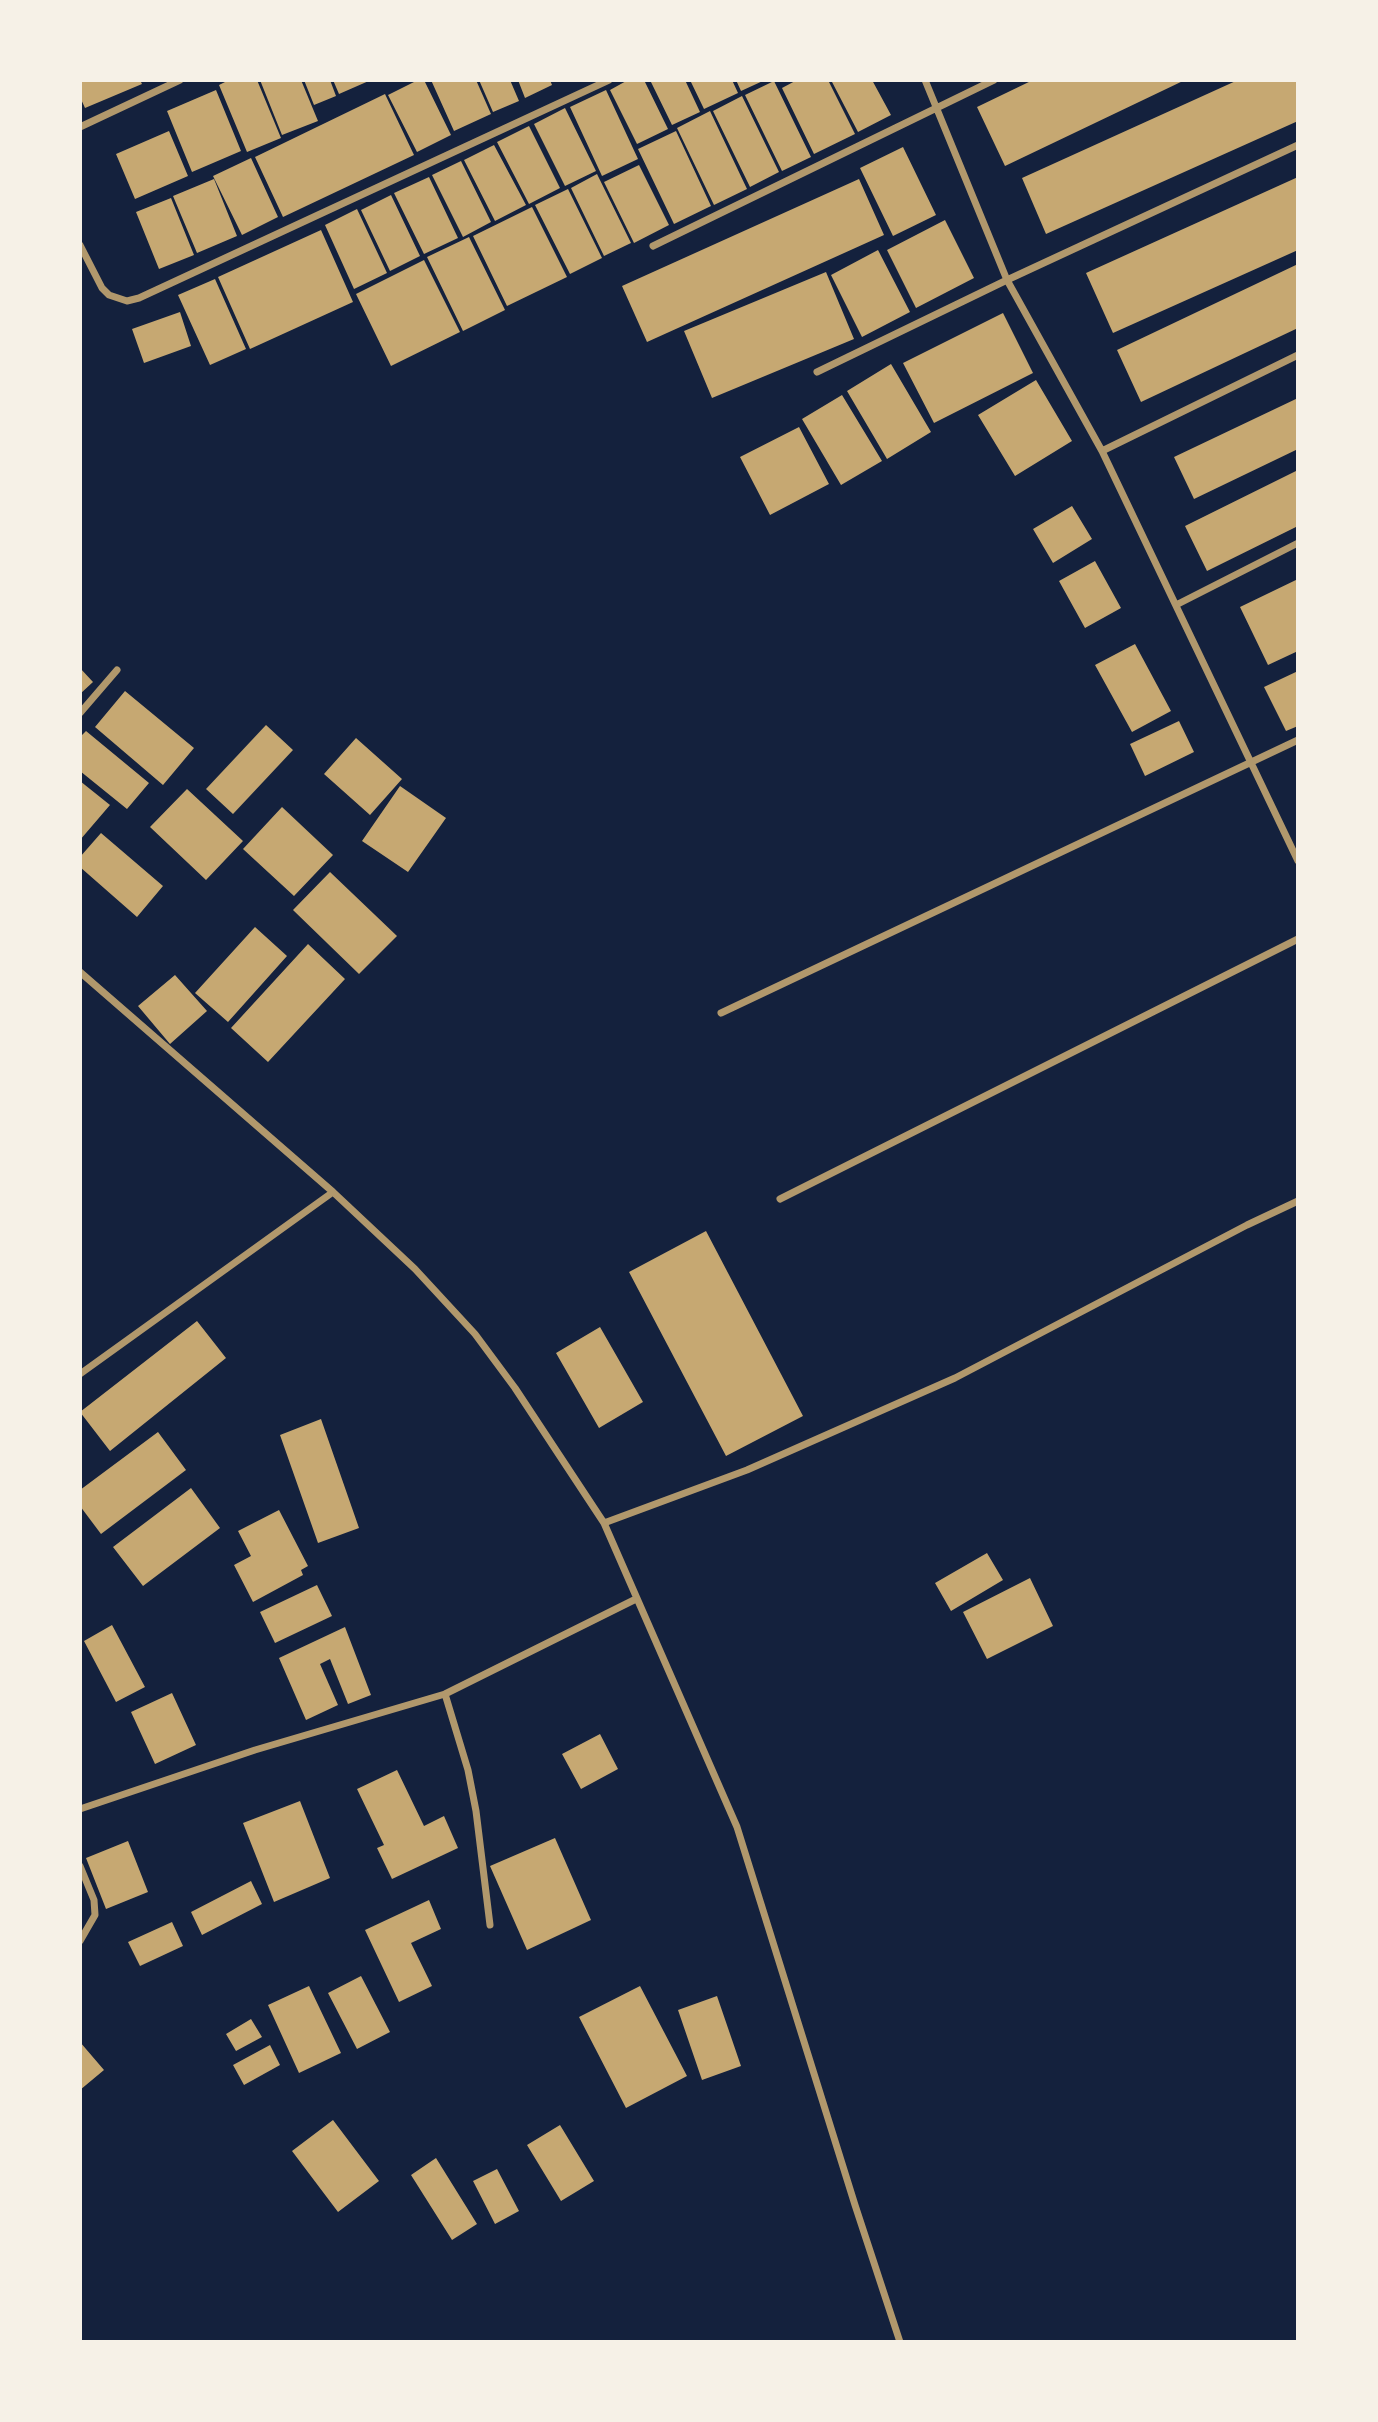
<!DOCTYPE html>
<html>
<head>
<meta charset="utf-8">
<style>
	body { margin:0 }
	#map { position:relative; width:1378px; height:2422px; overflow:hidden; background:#14213d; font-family:Merriweather,serif }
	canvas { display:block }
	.frame { position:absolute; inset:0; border:82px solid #f6f1e7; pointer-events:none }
</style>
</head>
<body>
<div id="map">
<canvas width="1378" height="2422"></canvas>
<div class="frame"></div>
</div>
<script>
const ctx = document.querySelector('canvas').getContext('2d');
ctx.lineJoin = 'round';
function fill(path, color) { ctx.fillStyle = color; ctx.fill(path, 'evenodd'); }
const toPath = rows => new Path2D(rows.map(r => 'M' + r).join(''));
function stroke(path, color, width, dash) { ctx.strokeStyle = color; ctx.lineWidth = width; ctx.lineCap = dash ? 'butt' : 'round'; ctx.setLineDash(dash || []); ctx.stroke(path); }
fill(toPath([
	[80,80,140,80,142,84,85,108,80,97],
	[229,80,257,80,281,138,247,152,219,85],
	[260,80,301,80,318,121,282,135],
	[304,80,330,80,336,96,314,105],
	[333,80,371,80,339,94],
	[418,80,424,80,451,135,417,152,388,95],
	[431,80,476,80,491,114,454,131],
	[479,80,510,80,519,101,493,112],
	[518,80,550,80,552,85,525,98],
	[628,80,644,80,668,129,637,144,610,90],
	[650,80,685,80,700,112,672,125],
	[690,80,732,80,738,93,704,109],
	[736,80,765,80,741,91],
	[797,80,828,80,855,134,814,154,782,88],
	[831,80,872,80,891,115,858,132],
	[1033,80,1185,80,1005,166,977,107],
	[1238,80,1298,80,1298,121,1046,234,1022,178],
	[774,81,811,157,782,171,745,95],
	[216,90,241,151,192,172,167,111],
	[606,90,638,159,602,176,570,107],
	[385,94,414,155,283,217,255,157],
	[742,96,779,172,750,187,713,111],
	[565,108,596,171,565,186,534,124],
	[710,111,747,189,714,205,677,128],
	[529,126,560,188,529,204,497,142],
	[169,131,188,176,135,199,116,154],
	[676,131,711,206,674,224,638,149],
	[494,145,526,205,495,221,464,160],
	[903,147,936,215,893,236,860,168],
	[251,158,278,217,242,235,213,176],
	[461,161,491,222,463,237,432,175],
	[639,165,669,225,634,243,604,182],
	[597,174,631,243,604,256,571,188],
	[429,177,458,238,424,254,394,193],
	[1298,177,1298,250,1113,333,1086,273],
	[214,179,237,236,197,253,173,196],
	[859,179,884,235,647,342,622,286],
	[568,189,602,258,570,274,535,205],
	[391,195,420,256,390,271,361,210],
	[171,198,194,255,159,269,136,212],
	[532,207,567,277,507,306,473,236],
	[357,209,387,273,354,289,325,225],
	[945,220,974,278,916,308,887,250],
	[321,230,353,302,250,349,218,277],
	[469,237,505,310,463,331,427,257],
	[878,250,910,312,862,337,831,275],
	[424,260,460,332,391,366,356,294],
	[1298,264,1298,328,1141,402,1117,350],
	[826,272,854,339,712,398,684,331],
	[215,279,246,349,210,365,178,295],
	[180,312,191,346,144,363,132,329],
	[1003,313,1033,373,934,423,903,363],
	[891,364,931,432,887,459,847,391],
	[1036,380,1072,441,1015,476,978,415],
	[842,395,882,461,841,485,802,419],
	[1298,398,1298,449,1194,499,1174,457],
	[799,427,829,484,770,515,740,457],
	[1298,470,1298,526,1207,571,1185,526],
	[1072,506,1092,539,1053,563,1033,529],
	[1095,561,1121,608,1085,628,1059,581],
	[1298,579,1298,651,1268,665,1240,607],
	[1135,644,1171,711,1132,732,1095,665],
	[80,668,93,682,80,694],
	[1298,671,1298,726,1286,731,1264,687],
	[125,691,194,748,163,785,95,727],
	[1179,721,1194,752,1145,776,1130,744],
	[266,725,293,750,233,814,206,789],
	[86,731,149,783,127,809,80,771,80,737],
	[356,738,402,779,370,815,324,774],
	[80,781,110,805,80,840],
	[400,786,446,818,408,872,362,841],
	[187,789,243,841,206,880,150,827],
	[282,807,333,855,294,896,243,849],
	[101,833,163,886,137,917,80,867,80,857],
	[330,872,397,936,359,974,293,910],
	[255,927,287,956,228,1022,195,993],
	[308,944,345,979,268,1062,231,1028],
	[175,975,207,1011,170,1044,138,1006],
	[706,1231,803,1416,726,1456,629,1272],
	[197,1321,226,1358,110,1451,80,1412],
	[600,1327,643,1402,599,1428,556,1353],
	[321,1419,359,1528,318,1543,280,1435],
	[158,1432,186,1470,101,1534,80,1506,80,1490],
	[191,1488,220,1528,143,1586,113,1547],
	[279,1510,308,1566,301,1570,303,1575,253,1602,234,1565,251,1556,238,1531],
	[987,1553,1003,1580,951,1611,935,1583],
	[1030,1578,1053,1626,987,1659,963,1612],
	[317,1585,332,1616,275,1643,260,1612],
	[112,1625,145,1687,116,1702,84,1641],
	[345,1627,371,1695,348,1704,330,1659,320,1664,338,1705,306,1720,279,1658],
	[172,1693,196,1745,155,1764,131,1712],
	[600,1734,618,1769,581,1789,562,1754],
	[397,1770,424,1826,444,1816,458,1848,392,1879,377,1848,384,1845,357,1789],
	[300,1801,330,1878,274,1902,243,1823],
	[555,1838,591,1920,527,1950,490,1866],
	[128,1841,148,1892,106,1909,86,1858],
	[251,1881,262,1904,202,1935,191,1912],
	[429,1900,441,1929,411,1943,432,1986,399,2002,365,1930],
	[172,1922,183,1946,140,1966,128,1942],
	[361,1976,390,2032,357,2049,328,1993],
	[309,1986,341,2053,299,2073,268,2005],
	[640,1986,687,2076,626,2108,579,2017],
	[717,1996,741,2066,702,2080,678,2010],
	[251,2019,262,2037,236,2051,226,2034],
	[80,2042,104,2070,80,2090],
	[270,2045,280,2065,244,2085,233,2065],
	[333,2120,379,2181,338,2212,292,2151],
	[560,2125,594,2181,561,2201,527,2145],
	[436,2158,477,2224,452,2240,411,2175],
	[497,2169,519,2211,495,2224,473,2181]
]), '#c6a872');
stroke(toPath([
	[925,80,1007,280,1102,451,1298,861],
	[80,127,180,80],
	[80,245,102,288,109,295,127,301,139,298,609,80],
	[653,246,994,80],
	[817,372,1007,280,1298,145],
	[1102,451,1298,355],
	[1176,605,1298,543],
	[80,713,117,670],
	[80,972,333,1192,415,1269,475,1334,515,1388,604,1523,737,1827,855,2205,900,2342],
	[721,1013,1298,740],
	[780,1199,1298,939],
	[80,1374,333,1192],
	[604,1523,747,1470,955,1378,1247,1225,1298,1201],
	[445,1694,468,1770,476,1811,490,1925],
	[80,1809,255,1750,445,1694,636,1599],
	[80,1866,94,1900,95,1915,80,1941]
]), '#b1986c', 7);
</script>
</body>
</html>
